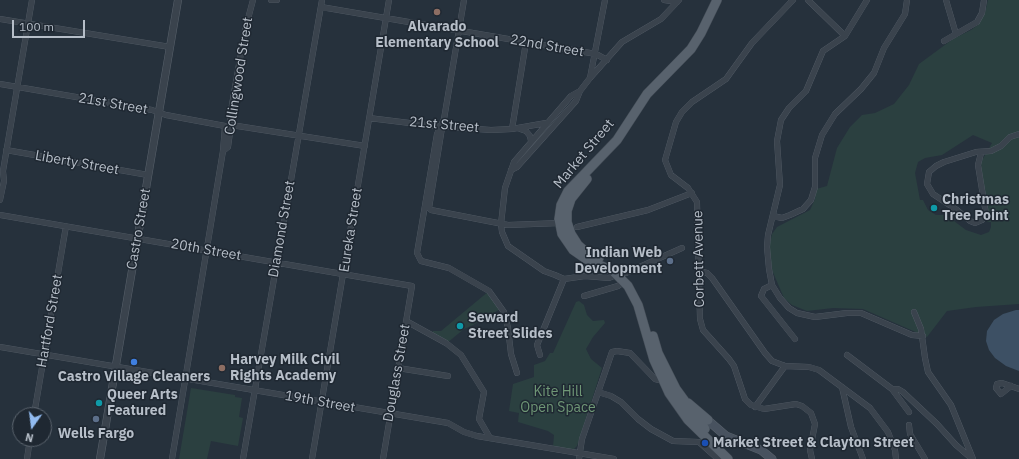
<!DOCTYPE html>
<html>
<head>
<meta charset="utf-8">
<style>
	body { margin:0 }
	#map { position:relative; width:1019px; height:459px; overflow:hidden; background:#26313c; font-family:"IBM Plex Sans",sans-serif }
	canvas { display:block }
	.north { position:absolute; left:12px; top:407px; width:40px; height:40px; box-sizing:border-box; background:#1f2832; border:1px solid #5b646e; border-radius:50%; rotate:194deg; font-size:11px; font-weight:700; line-height:16px; text-align:center; color:#b6bec8 }
	.north::after { content:''; display:block; margin:auto; width:14px; height:18px; background:#92bbf0; clip-path:polygon(50% 0,100% 100%,50% 72%,0 100%) }
	.scale { position:absolute; left:12px; top:20px; width:73px; height:18px; box-sizing:border-box; border:2px solid #b6bec8; border-top:0; padding-left:5px; font-size:12px; line-height:14px; white-space:nowrap; color:#b6bec8; -webkit-text-stroke:3px #1f2832; paint-order:stroke }
</style>
</head>
<body>
<div id="map">
<canvas width="1019" height="459"></canvas>
<div class="north">N</div>
<div class="scale">100 m</div>
</div>
<script>
const ctx = document.querySelector('canvas').getContext('2d');
ctx.lineJoin = 'round';
function fill(path, color) { ctx.fillStyle = color; ctx.fill(path, 'evenodd'); }
const toPath = rows => new Path2D(rows.map(r => 'M' + r).join(''));
function stroke(path, color, width, dash) { ctx.strokeStyle = color; ctx.lineWidth = width; ctx.lineCap = dash ? 'butt' : 'round'; ctx.setLineDash(dash || []); ctx.stroke(path); }
function drawText(font, color, halo, rows, align = 'center') {
  ctx.font = font + ' "IBM Plex Sans",sans-serif'; ctx.lineWidth = 3; ctx.setLineDash([]); ctx.textBaseline = 'middle'; ctx.strokeStyle = halo; ctx.fillStyle = color; for (const [text, x, y, turn = 0] of rows) {
    ctx.save(); ctx.translate(x, y); ctx.rotate((+turn || 0) * Math.PI / 180); ctx.textAlign = isNaN(turn) ? turn : align; if (halo) ctx.strokeText(text, 0, 0); ctx.fillText(text, 0, 0); ctx.restore();
  }
}
fill(toPath([
	[988,0,1019,0,1019,304,976,307,947,311,927,337,863,309,833,308,807,311,792,305,784,298,772,270,769,247,772,234,777,227,810,210,815,199,816,189,827,186,837,148,850,127,862,115,875,113,894,104,909,85,919,64,953,39,971,30,979,24,985,13],
	[973,135,992,143,981,162,984,193,988,214,987,220,987,222,991,222,991,227,989,232,981,235,966,230,946,215,936,215,928,210,923,200,920,200,915,173,918,162,925,158,942,155],
	[489,291,502,308,473,325,464,329,447,343,432,334,433,331,441,331],
	[579,301,584,305,587,315,593,321,604,320,605,323,593,337,586,349,591,359,602,368,577,446,573,450,553,447,554,435,548,431,518,422,519,413,509,411,513,384,534,377,534,365,545,361,550,353,553,353,576,302],
	[191,388,235,395,235,397,242,398,239,417,243,418,238,446,211,441,207,459,179,459]
]), '#2b4040');
fill(toPath([
	[1016,310,1019,310,1019,371,1006,366,995,358,989,350,986,341,987,331,994,320,1003,314]
]), '#3d5064');
const minor = toPath([
	[271,0,277,0],
	[464,0,444,119,437,134,417,253,421,261,449,268,489,291,504,312,508,328,511,354,517,373],
	[664,0,677,2],
	[793,0,752,43,726,79,692,102,682,112,676,122,665,160,671,175,688,188,697,202,700,319,703,330,729,359,734,366,745,399,751,405,764,409,796,404,802,406,811,413,815,424,810,450,812,459],
	[808,0,845,36],
	[867,0,845,36,823,51,806,91,789,108,781,120,777,141,780,185,768,235,767,247,769,269,772,285,780,298,789,308,797,313,815,317,847,313,861,313,912,335,923,336],
	[946,0,956,34],
	[321,7,596,54,607,60],
	[0,19,170,47],
	[944,41,977,22,982,13,984,0],
	[590,78,605,0],
	[0,84,152,110,166,115,225,126,223,151,172,459],
	[580,91,571,96,514,162,505,188,501,224,502,232,508,246,544,271,555,275,564,279,585,276,609,278,618,274],
	[369,118,434,126,491,130,512,129,546,123],
	[231,125,365,146],
	[442,128,429,208,431,210,508,225,560,223],
	[512,129,526,42],
	[520,129,526,131,530,136,531,141],
	[6,150,148,175],
	[223,151,228,147,231,125,230,116,245,30,253,0],
	[981,153,978,165,986,214,982,220,975,223,970,221,957,210,933,194,927,184,929,172,936,166,944,162,976,152,991,151,1001,146,1010,137,1019,134],
	[511,170,517,167,576,101,580,91,590,78,622,42,661,19,679,0],
	[0,200,4,181,3,171,32,0],
	[0,215,412,286,383,459],
	[773,216,782,218,790,215,803,209,811,200,815,187,815,158,822,135,835,114,861,89,874,73,884,48,905,14,907,0],
	[577,227,648,210,692,193],
	[699,271,707,273,712,278,765,353,772,361,785,366,809,367,819,370,870,408,888,432,895,450,896,459],
	[626,273,682,248],
	[772,285,764,289,761,296,795,339],
	[584,296,618,286,625,281],
	[914,312,921,329,925,358,928,372,951,405,973,459],
	[406,321,446,343,461,355,484,392,479,419,490,438],
	[0,347,448,423,464,432,477,436,614,459],
	[540,355,537,345,564,279],
	[847,355,892,389,909,412],
	[398,368,448,376],
	[1011,386,1001,394,996,388,997,384,1002,383,1019,389],
	[842,387,851,427,863,459],
	[892,389,898,389,903,392,937,424,956,445,971,458],
	[598,392,611,396,621,402,638,419,651,429,673,441,699,442,718,459],
	[755,407,785,366],
	[34,415,66,226],
	[909,425,910,434,925,459],
	[27,459,30,439],
	[243,459,322,0],
	[312,459,389,0],
	[579,459,582,439,612,352,617,351,630,353,655,379,659,380,665,377]
]);
const tertiary = toPath([
	[100,459,178,0]
]);
const secondary = toPath([
	[704,417,726,436,761,450,772,459]
]);
const primary = toPath([
	[717,0,701,33,691,49,647,94,617,140,568,191,561,205,559,219,562,234,573,250,586,259,613,271,628,286,638,305,654,360,669,393,688,420,728,459],
	[587,179,571,199,567,211,567,222,571,234,578,245,585,251,599,258],
	[653,336,658,353,676,389,705,429],
	[688,403,708,420]
]);
stroke(minor, '#58616b', 6);
stroke(tertiary, '#58616b', 8);
stroke(secondary, '#58616b', 9);
stroke(primary, '#434c56', 10);
stroke(minor, '#3a434d', 5.5);
stroke(tertiary, '#3a434d', 7);
stroke(secondary, '#48525f', 8);
stroke(primary, '#58626d', 9);
for (const [x, y, r, color] of [
	[437,12,4,"#8d6e63"],
	[934,208,4,"#0f9aa8"],
	[670,261,4,"#5c6f8a"],
	[460,326,4,"#0f9aa8"],
	[134,362,4,"#3f7fe0"],
	[222,368,4,"#8d6e63"],
	[99,403,4,"#0f9aa8"],
	[96,419,4,"#5c6f8a"],
	[705,443,4,"#1a4fb4"]
]) { const dot = new Path2D(); dot.arc(x, y, r, 0, 2 * Math.PI); ctx.fillStyle = color; ctx.fill(dot); stroke(dot, '#1f2832', 1.5); }
drawText('bold 14px', '#b6bec8', '#1f2832', [
	["Alvarado",437,27,"center"],
	["Elementary School",437,43,"center"],
	["Christmas",942,200],
	["Tree Point",942,216],
	["Indian Web",662,253,"right"],
	["Development",662,269,"right"],
	["Seward",468,318],
	["Street Slides",468,334],
	["Harvey Milk Civil",230,360],
	["Rights Academy",230,376],
	["Castro Village Cleaners",134,377,"center"],
	["Queer Arts",107,395],
	["Featured",107,411],
	["Wells Fargo",96,434,"center"],
	["Market Street & Clayton Street",713,443]
], 'left');
drawText('14px', '#b6bec8', '#1f2832', [
	["22nd Street",547,46,10],
	["Collingwood Street",239,76,-81],
	["21st Street",113,104,10],
	["21st Street",444,125,5],
	["Market Street",584,154,-50],
	["Liberty Street",77,163,10],
	["Castro Street",139,229,-80],
	["Diamond Street",282,229,-80],
	["Eureka Street",351,230,-81],
	["20th Street",206,250,10],
	["Corbett Avenue",699,259,-91],
	["Hartford Street",50,321,-80],
	["Douglass Street",397,373,-80],
	["19th Street",320,402,10]
]);
drawText('14px', '#6f9776', '#1f2832', [
	["Kite Hill",558,392],
	["Open Space",558,408]
]);
</script>
</body>
</html>
